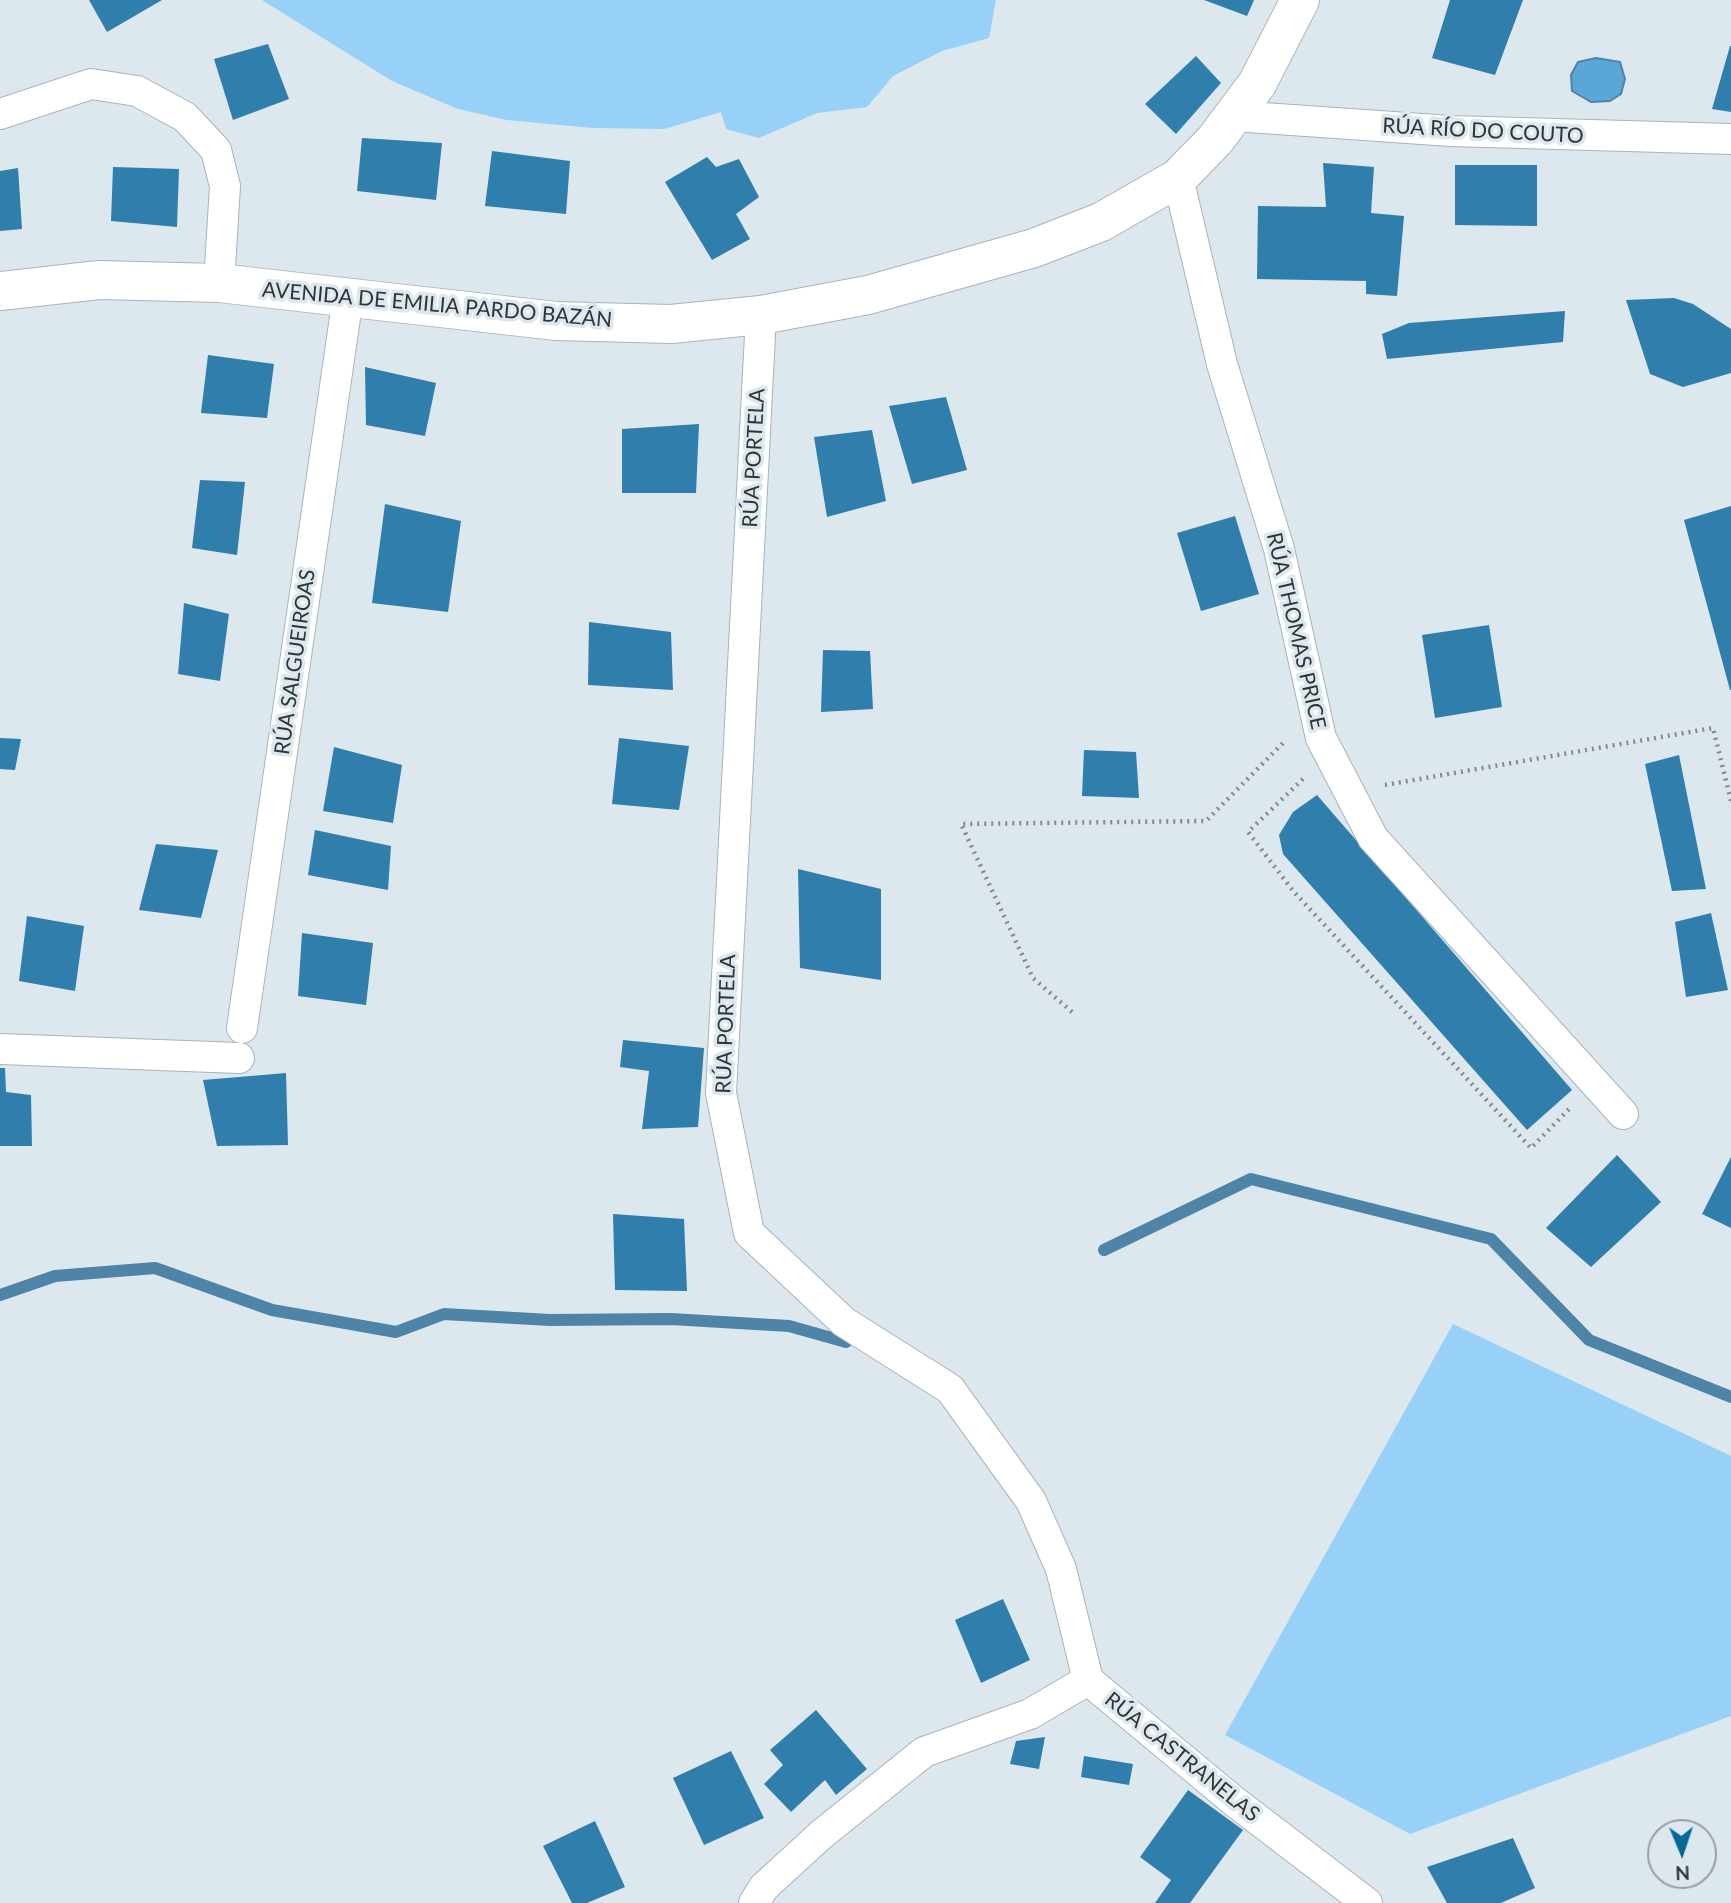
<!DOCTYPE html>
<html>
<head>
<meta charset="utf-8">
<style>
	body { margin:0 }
	#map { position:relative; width:1731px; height:1903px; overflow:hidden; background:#dce7ee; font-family:Lato,sans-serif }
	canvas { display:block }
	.north { position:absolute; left:1647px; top:1819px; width:70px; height:70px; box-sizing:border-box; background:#dce7ee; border:2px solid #979fa5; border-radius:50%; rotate:178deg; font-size:19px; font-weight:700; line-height:28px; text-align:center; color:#303437 }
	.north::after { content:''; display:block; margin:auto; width:24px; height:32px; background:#066897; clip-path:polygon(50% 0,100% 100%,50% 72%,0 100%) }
</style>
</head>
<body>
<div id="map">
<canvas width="1731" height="1903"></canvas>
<div class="north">N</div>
</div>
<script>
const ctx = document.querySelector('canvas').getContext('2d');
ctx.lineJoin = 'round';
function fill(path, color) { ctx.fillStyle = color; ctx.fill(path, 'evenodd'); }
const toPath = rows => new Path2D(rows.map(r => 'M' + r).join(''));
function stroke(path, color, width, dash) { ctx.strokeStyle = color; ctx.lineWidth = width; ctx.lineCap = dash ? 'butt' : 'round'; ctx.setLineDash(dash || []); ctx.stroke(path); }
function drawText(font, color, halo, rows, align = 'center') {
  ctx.font = font + ' Lato,sans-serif'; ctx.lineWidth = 7; ctx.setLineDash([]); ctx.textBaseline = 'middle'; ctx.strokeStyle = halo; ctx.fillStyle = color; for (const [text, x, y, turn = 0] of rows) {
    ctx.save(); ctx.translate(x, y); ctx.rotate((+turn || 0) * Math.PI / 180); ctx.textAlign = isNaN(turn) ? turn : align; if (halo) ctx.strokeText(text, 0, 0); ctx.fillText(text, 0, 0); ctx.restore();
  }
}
fill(toPath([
	[262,0,996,0,989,38,942,51,893,76,867,107,817,113,759,138,726,129,721,112,664,129,593,128,507,120,458,109,392,81],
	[1453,1324,1731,1456,1731,1716,1410,1834,1225,1735]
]), '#97d1f8');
const water = toPath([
	[1596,58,1620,62,1625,79,1621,94,1610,101,1591,102,1572,91,1571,75,1578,62,1596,58]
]);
fill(water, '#5aa7d7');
stroke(water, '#4d84a7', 2);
stroke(toPath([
	[1104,1250,1251,1179,1491,1239,1589,1340,1731,1397],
	[0,1295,55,1276,155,1268,272,1310,396,1332,444,1314,550,1320,671,1319,789,1326,846,1342]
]), '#4d84a7', 12);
fill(toPath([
	[89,0,162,0,107,32],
	[1204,0,1254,0,1247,16],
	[1450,0,1523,0,1495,75,1432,58],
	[268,44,289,99,233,120,214,59],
	[1730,46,1731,46,1731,112,1712,109],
	[1196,56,1221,83,1176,134,1145,104],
	[362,138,442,143,436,200,357,191],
	[492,151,570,161,566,214,485,206],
	[707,157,716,167,739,159,759,197,736,214,750,239,712,260,665,182],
	[1323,163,1374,167,1371,213,1404,216,1397,296,1366,294,1366,281,1257,279,1258,206,1326,207],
	[1455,165,1537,165,1537,226,1455,225],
	[113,167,179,169,177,227,111,221],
	[18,168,22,229,0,231,0,171],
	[1674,298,1693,304,1731,329,1731,373,1683,387,1650,374,1626,300],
	[1565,311,1563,342,1387,359,1382,334,1409,323],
	[208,355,274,364,267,418,201,413],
	[365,367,436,383,425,436,366,425],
	[946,397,967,470,912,484,889,406],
	[699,424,696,493,622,493,622,429],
	[872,430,886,501,827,517,814,437],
	[200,480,245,482,237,555,192,548],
	[385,504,461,521,448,612,372,603],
	[1731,506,1731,690,1730,690,1684,520],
	[1235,516,1259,594,1201,611,1177,533],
	[184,603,229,614,220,681,178,674],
	[589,622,671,632,673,690,588,685],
	[1489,625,1502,707,1435,718,1422,635],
	[823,650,870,651,873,709,821,712],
	[0,738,21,739,15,770,0,769],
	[619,738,689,746,679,810,612,804],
	[334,747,402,765,393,823,323,811],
	[1084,750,1136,752,1139,798,1082,796],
	[1679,755,1706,889,1672,891,1645,764],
	[1317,795,1572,1090,1527,1130,1283,854,1279,835,1293,812],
	[315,830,391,846,388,890,308,875],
	[156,844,218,850,201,918,139,910],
	[798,869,881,889,881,980,800,968],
	[1711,913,1728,990,1686,997,1675,922],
	[27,916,84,926,75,991,19,981],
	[302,933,373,943,366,1005,298,996],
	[623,1040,704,1048,698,1127,642,1129,649,1071,620,1067],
	[0,1068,5,1068,6,1092,31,1095,32,1146,0,1146],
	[286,1073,288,1145,217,1146,203,1080],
	[1617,1155,1661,1202,1591,1267,1546,1228],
	[1731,1157,1731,1228,1702,1214],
	[613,1214,684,1219,687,1291,615,1290],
	[1003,1599,1030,1660,981,1683,955,1620],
	[816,1710,867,1769,836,1795,825,1780,791,1812,764,1784,783,1765,770,1750],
	[1045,1737,1039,1769,1010,1764,1016,1741],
	[731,1751,764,1818,704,1845,673,1778],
	[1084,1756,1133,1764,1129,1785,1081,1777],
	[1188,1790,1243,1830,1190,1903,1155,1903,1171,1880,1140,1857],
	[595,1821,625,1887,587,1903,572,1903,543,1846],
	[1513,1838,1535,1888,1501,1903,1447,1903,1427,1867]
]), '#2f7eac');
const minor = toPath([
	[0,114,91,84,137,91,185,117,216,150,225,186,219,283],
	[1234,116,1451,131,1731,139],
	[1178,178,1222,364,1279,549,1321,738,1373,838,1623,1114],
	[761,315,721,1093,749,1233,844,1322,950,1389,1031,1501,1061,1569,1088,1680],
	[242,1028,348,297],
	[0,1049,239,1058],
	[1088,1680,1235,1802,1367,1903],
	[754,1903,764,1887,822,1834,924,1752,1030,1714,1088,1680]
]);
const tertiary = toPath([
	[0,291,99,280,219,283,556,321,671,324,761,315,868,295,1034,248,1101,222,1178,178,1215,140,1257,84,1300,0]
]);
stroke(minor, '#a9b3ba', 32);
stroke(tertiary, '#a9b3ba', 40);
stroke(toPath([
	[1303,779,1248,832,1294,892,1531,1148,1572,1106],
	[1385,785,1713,728,1731,801],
	[1072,1012,1033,978,961,824,1206,821,1285,741]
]), '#838a8f', 4.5, [2, 5]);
stroke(minor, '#fff', 30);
stroke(tertiary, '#fff', 38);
drawText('21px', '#303437', '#dce7ee', [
	["RÚA RÍO DO COUTO",1483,131,3],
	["AVENIDA DE EMILIA PARDO BAZÁN",437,305,5],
	["RÚA PORTELA",754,458,-87],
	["RÚA THOMAS PRICE",1296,631,77],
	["RÚA SALGUEIROAS",295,662,-82],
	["RÚA PORTELA",726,1024,-88],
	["RÚA CASTRANELAS",1182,1757,39]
]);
</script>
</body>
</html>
